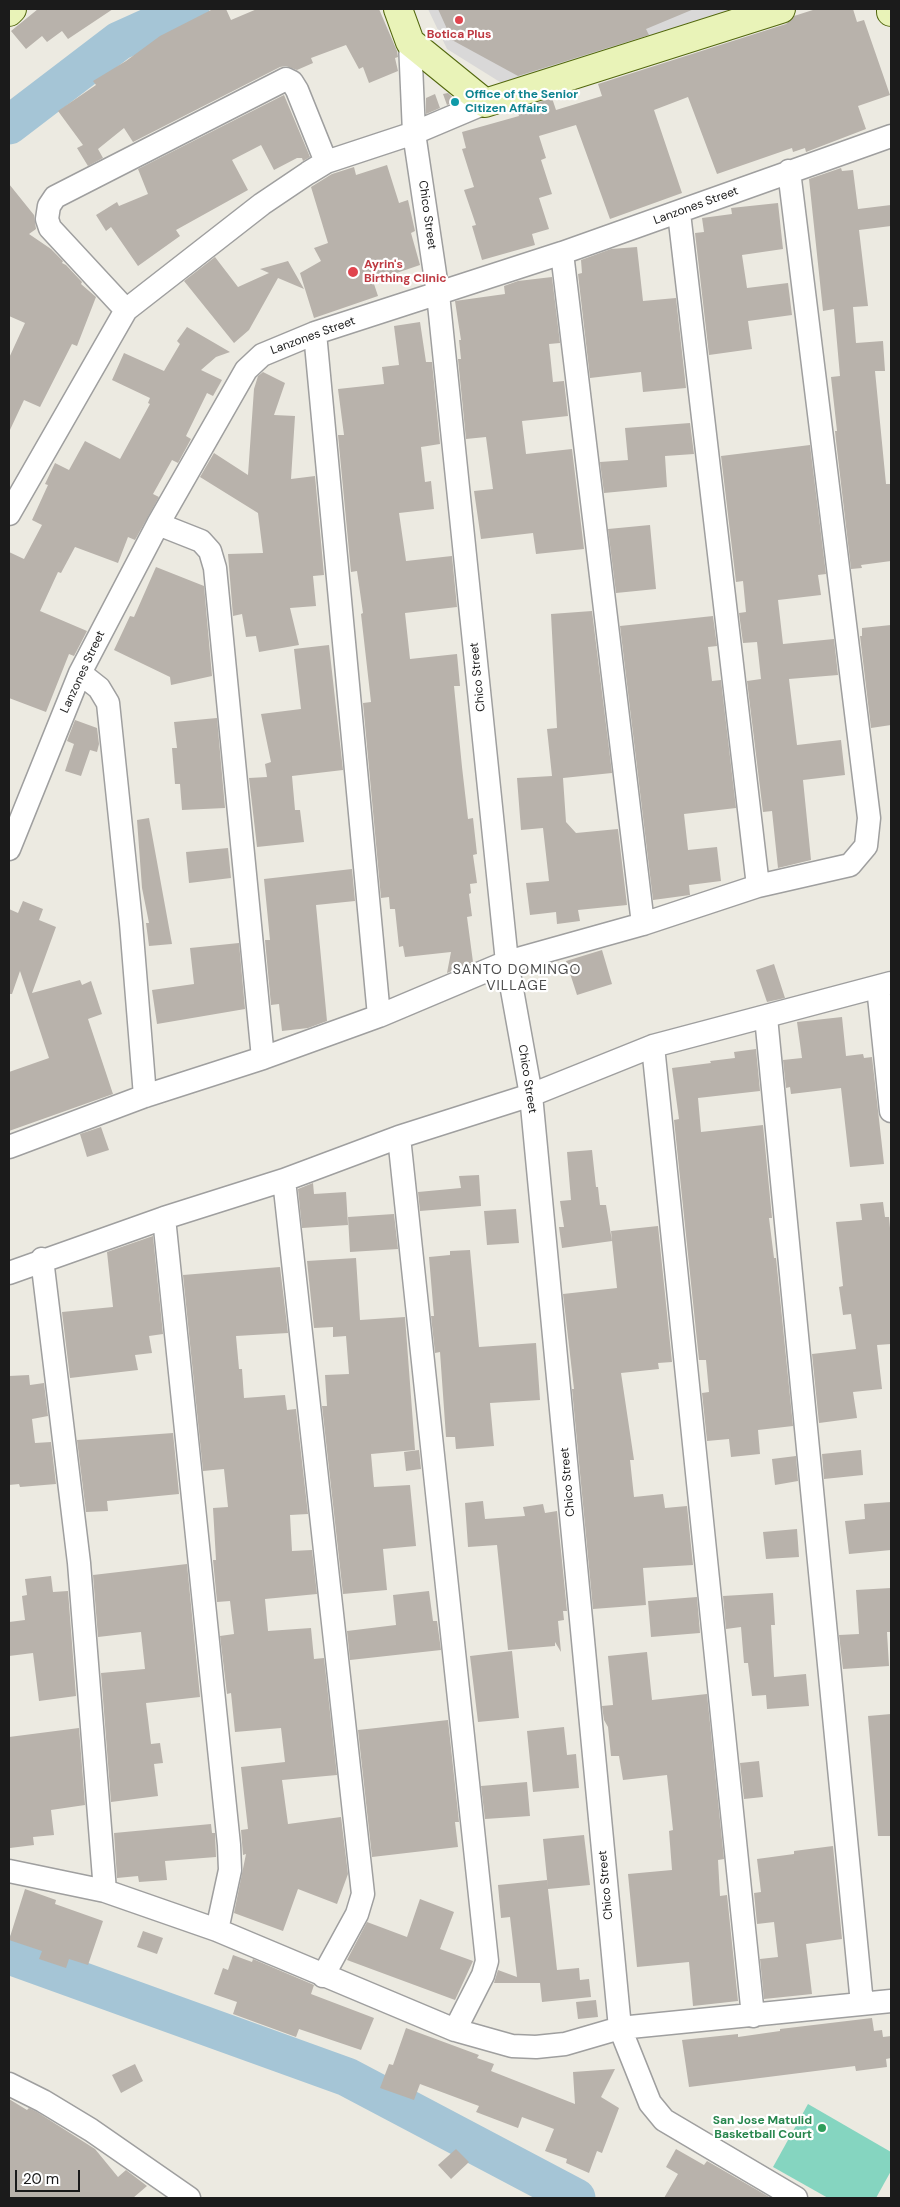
<!DOCTYPE html>
<html>
<head>
<meta charset="utf-8">
<style>
	body { margin:0 }
	#map { position:relative; width:900px; height:2207px; overflow:hidden; background:#eceae1; font-family:"DM Sans",sans-serif }
	canvas { display:block }
	.frame { position:absolute; inset:0; border:10px solid #1b1b1b; pointer-events:none }
	.scale { position:absolute; left:15px; top:2170px; width:65px; height:22px; box-sizing:border-box; border:2px solid #1b1b1b; border-top:0; padding-left:6px; font-size:15px; line-height:18px; white-space:nowrap; color:#1b1b1b; -webkit-text-stroke:4px #fff; paint-order:stroke }
</style>
</head>
<body>
<div id="map">
<canvas width="900" height="2207"></canvas>
<div class="frame"></div>
<div class="scale">20 m</div>
</div>
<script>
const ctx = document.querySelector('canvas').getContext('2d');
ctx.lineJoin = 'round';
function fill(path, color) { ctx.fillStyle = color; ctx.fill(path, 'evenodd'); }
const toPath = rows => new Path2D(rows.map(r => 'M' + r).join(''));
function stroke(path, color, width, dash) { ctx.strokeStyle = color; ctx.lineWidth = width; ctx.lineCap = dash ? 'butt' : 'round'; ctx.setLineDash(dash || []); ctx.stroke(path); }
function drawText(font, color, halo, rows, align = 'center') {
  ctx.font = font + ' "DM Sans",sans-serif'; ctx.lineWidth = 4.5; ctx.setLineDash([]); ctx.textBaseline = 'middle'; ctx.strokeStyle = halo; ctx.fillStyle = color; for (const [text, x, y, turn = 0] of rows) {
    ctx.save(); ctx.translate(x, y); ctx.rotate((+turn || 0) * Math.PI / 180); ctx.textAlign = isNaN(turn) ? turn : align; if (halo) ctx.strokeText(text, 0, 0); ctx.fillText(text, 0, 0); ctx.restore();
  }
}
fill(toPath([
	[428,9,760,9,516,92,447,49]
]), '#d9d8d8');
fill(toPath([
	[808,2104,891,2152,891,2171,876,2198,828,2198,773,2167]
]), '#85d5c0');
stroke(toPath([
	[9,125,119,41,190,9],
	[9,1955,347,2077,576,2198]
]), '#a5c5d6', 39);
fill(toPath([
	[38,9,113,9,68,39,62,31,47,42,42,36,26,49,11,31],
	[213,9,226,9,231,20,257,9,379,9,397,51,398,57,395,58,398,71,369,83,363,67,359,69,346,45,311,58,313,63,297,70,286,66,280,67,133,142,124,128,98,149,103,158,88,166,77,148,83,145,58,111,96,85,93,81,126,61,160,36],
	[438,9,694,9,646,29,649,35,518,76,452,40],
	[816,9,853,9,857,22,864,20,890,95,858,106,866,129,806,152,805,148,793,152,792,148,717,174,688,97,654,110,682,193,610,219,576,125,539,136,546,158,541,160,552,194,539,198,549,229,532,234,535,245,482,260,472,226,476,225,464,190,474,187,462,149,466,148,462,132,519,116,517,109,552,98,556,110,602,96,598,84,786,24,794,16],
	[448,93,457,101,447,105,443,94],
	[435,94,440,108,426,114,426,98],
	[284,95,310,157,303,161,302,158,297,158,274,170,261,145,232,160,248,190,176,230,180,236,138,266,111,227,106,231,96,215,117,202,119,206,148,194,138,169],
	[387,165,399,203,408,200,415,231,411,233,420,265,373,281,378,296,314,318,300,273,321,261,314,248,328,243,311,187,332,174,354,167,356,175],
	[841,168,842,171,853,170,858,209,891,205,891,226,859,230,868,306,853,307,856,343,883,341,885,371,875,371,886,484,891,484,891,561,861,565,862,568,851,569,836,441,835,431,837,431,831,377,840,376,834,309,823,311,809,179],
	[9,184,34,215,36,229,29,234,51,249,63,261,62,263,66,265,82,282,81,284,96,297,77,346,72,344,40,407,24,400,9,432,9,358,25,323,9,316],
	[778,203,783,249,742,255,747,288,788,283,792,315,748,321,752,349,709,355,695,233,704,232,702,218,732,214,731,208],
	[637,247,643,301,676,298,686,388,643,392,641,372,590,378,578,274,582,273,581,260,611,249],
	[215,257,238,287,269,273,260,269,288,261,304,289,278,278,249,330,234,343,184,281],
	[552,277,560,343,549,344,553,382,564,381,568,416,522,421,526,454,572,449,584,549,536,554,533,533,481,539,474,491,493,489,486,437,466,439,458,359,461,359,459,340,461,340,455,301,505,294,504,286,518,281],
	[420,322,426,362,432,362,440,444,421,447,425,482,431,481,434,509,399,513,406,561,452,556,457,607,405,613,410,659,457,654,460,686,454,686,462,767,468,819,473,818,477,854,473,855,477,883,470,884,471,893,469,894,472,916,467,917,473,962,447,973,451,952,405,957,403,946,399,947,395,909,390,909,389,897,381,898,363,703,371,702,361,614,363,613,357,571,351,572,338,435,344,435,338,389,384,384,382,367,399,365,394,326],
	[187,327,230,352,216,357,201,370,222,380,213,396,207,393,186,436,191,439,178,463,172,460,153,494,159,497,135,540,128,537,118,563,75,547,61,573,58,572,40,611,87,631,74,656,69,654,46,712,9,698,9,552,24,559,42,525,32,520,48,485,45,484,55,463,69,470,85,441,120,459,150,404,148,403,150,398,112,380,124,353,164,371,180,344,177,341],
	[263,372,285,383,274,415,295,416,291,479,315,476,324,575,313,576,316,606,290,608,299,645,259,652,256,636,246,637,242,614,233,616,228,554,263,553,258,513,200,477,214,453,248,475,254,389,258,376],
	[690,423,694,454,665,456,667,487,604,493,600,462,628,460,625,428],
	[810,445,826,574,818,575,821,595,778,600,783,644,834,639,838,675,789,679,797,745,841,740,845,775,803,780,811,860,778,868,772,811,763,812,747,681,761,679,757,642,743,643,739,613,746,612,743,581,736,582,721,456],
	[650,525,656,589,616,593,608,529],
	[156,567,204,586,212,676,171,685,170,677,114,650,130,616,134,617],
	[592,611,612,773,563,778,566,822,576,833,618,829,627,905,578,910,580,921,557,924,556,912,530,915,526,883,549,881,543,828,521,830,517,778,552,776,547,729,557,728,551,614],
	[713,616,717,646,708,647,712,681,721,680,736,808,684,814,688,850,717,847,721,881,689,885,690,895,653,900,620,626],
	[891,625,891,725,871,728,860,636,862,636,862,628],
	[329,645,343,770,292,776,295,810,300,810,304,842,257,847,249,778,267,777,265,764,271,762,261,714,301,709,294,649],
	[217,718,225,808,182,810,180,784,175,784,172,748,177,748,174,722],
	[75,720,97,728,99,744,97,752,90,750,81,776,65,771,74,744,67,741],
	[149,818,172,944,149,946,146,923,149,923,142,888,137,820],
	[228,848,231,878,189,883,186,852],
	[352,869,355,901,316,905,327,1021,308,1028,282,1031,279,1004,271,1005,265,940,270,940,264,879],
	[23,901,43,909,39,920,56,927,32,993,80,980,82,985,91,981,102,1014,88,1019,113,1094,9,1131,9,1072,49,1058,20,971,12,994,9,994,9,909,18,913],
	[239,943,245,1009,157,1024,152,990,194,984,190,948],
	[602,950,612,984,577,995,566,961],
	[774,964,785,998,767,1002,756,970],
	[842,1017,846,1056,863,1054,864,1058,872,1057,884,1164,850,1167,841,1088,791,1094,790,1087,786,1088,783,1060,802,1058,797,1022],
	[756,1049,760,1091,698,1098,701,1132,763,1125,772,1218,769,1218,774,1258,776,1258,793,1426,758,1430,760,1454,731,1457,729,1439,707,1441,702,1393,709,1392,706,1360,699,1360,674,1120,679,1119,672,1068,711,1063,710,1061,735,1058,734,1052],
	[101,1127,109,1150,87,1157,80,1134],
	[592,1150,596,1187,598,1187,600,1205,606,1205,612,1241,562,1248,559,1227,564,1227,560,1201,571,1200,567,1152],
	[479,1175,481,1206,420,1211,418,1192,461,1188,459,1176],
	[313,1183,314,1194,346,1192,348,1225,302,1228,298,1189],
	[883,1202,885,1217,889,1217,891,1239,891,1344,877,1345,882,1389,853,1392,857,1418,819,1423,812,1354,856,1349,851,1314,843,1315,839,1287,843,1286,836,1222,862,1220,860,1204],
	[516,1209,519,1243,487,1245,484,1211],
	[394,1214,398,1249,350,1252,348,1217],
	[658,1226,672,1362,658,1363,659,1369,621,1373,634,1460,630,1460,634,1497,663,1494,665,1508,687,1506,693,1565,643,1568,646,1605,593,1609,572,1389,574,1389,563,1294,617,1288,611,1231],
	[153,1236,163,1334,149,1336,152,1353,135,1355,138,1370,70,1378,62,1312,113,1307,107,1252],
	[470,1250,479,1347,536,1343,540,1400,490,1403,494,1446,456,1449,455,1437,446,1437,440,1352,435,1353,431,1316,434,1316,429,1257,450,1255,450,1251],
	[356,1258,360,1320,405,1317,415,1450,371,1454,374,1487,410,1485,416,1546,383,1549,387,1590,343,1594,322,1406,327,1406,325,1375,349,1374,346,1336,333,1337,333,1327,314,1328,307,1261],
	[280,1267,288,1333,236,1336,239,1369,242,1369,244,1398,285,1395,287,1410,296,1409,308,1514,290,1515,292,1551,312,1550,317,1594,265,1599,268,1631,311,1628,314,1659,324,1658,337,1775,282,1780,288,1824,341,1817,348,1874,337,1904,298,1889,283,1931,234,1913,246,1854,243,1855,241,1830,248,1829,241,1767,285,1762,281,1728,235,1732,231,1693,227,1694,220,1636,234,1634,230,1601,217,1602,213,1560,216,1560,213,1508,228,1507,224,1469,203,1471,183,1275],
	[29,1375,30,1385,44,1383,48,1416,32,1419,35,1443,51,1442,56,1484,20,1487,19,1484,9,1485,9,1376],
	[173,1433,179,1494,107,1501,108,1511,86,1512,77,1440],
	[419,1450,421,1469,406,1471,404,1452],
	[861,1450,863,1475,824,1479,822,1454],
	[796,1456,798,1481,775,1485,772,1459],
	[483,1501,485,1519,525,1516,523,1507,543,1504,545,1513,557,1511,567,1611,563,1611,564,1620,558,1621,561,1652,555,1642,555,1646,508,1650,497,1545,468,1547,465,1503],
	[891,1502,891,1550,849,1554,845,1521,865,1519,864,1504],
	[797,1529,799,1557,766,1559,763,1532],
	[187,1564,200,1697,146,1703,151,1744,160,1743,163,1763,154,1764,158,1796,111,1802,101,1673,145,1669,141,1632,98,1637,93,1575],
	[51,1576,53,1592,68,1591,76,1696,39,1701,33,1653,9,1656,9,1622,25,1620,22,1596,27,1595,25,1579],
	[891,1588,891,1632,887,1632,889,1666,843,1669,839,1635,859,1634,856,1590],
	[429,1591,433,1621,437,1621,441,1650,350,1660,347,1631,396,1625,393,1595],
	[773,1593,775,1625,771,1625,774,1677,806,1674,809,1706,767,1709,766,1695,752,1696,748,1663,744,1663,741,1627,726,1629,723,1596],
	[697,1597,700,1633,651,1637,648,1601],
	[512,1651,519,1718,478,1722,470,1656],
	[647,1652,652,1700,707,1694,724,1859,718,1860,720,1896,727,1895,738,2001,693,2006,689,1962,637,1967,628,1874,672,1870,669,1831,673,1830,667,1775,623,1780,619,1756,611,1756,608,1727,604,1720,602,1706,613,1705,608,1656],
	[891,1714,891,1836,878,1836,868,1716],
	[448,1720,459,1822,455,1822,458,1847,372,1857,358,1730],
	[564,1727,567,1755,576,1754,579,1788,533,1792,527,1731],
	[79,1728,85,1805,51,1810,54,1835,33,1837,34,1845,10,1848,9,1737],
	[759,1761,763,1797,744,1799,740,1763],
	[527,1782,530,1816,485,1819,481,1786],
	[211,1824,212,1833,215,1833,216,1857,165,1861,167,1880,139,1882,138,1876,117,1878,114,1833],
	[584,1835,590,1885,548,1889,543,1839],
	[833,1846,842,1939,806,1944,812,1994,764,1999,760,1959,778,1957,774,1922,757,1924,754,1893,761,1892,757,1859,794,1854,794,1851],
	[547,1880,557,1970,579,1968,580,1980,589,1979,591,1997,542,2002,540,1983,494,1983,498,1970,517,1977,510,1917,501,1918,498,1885],
	[25,1889,56,1900,55,1904,103,1921,88,1965,69,1959,66,1968,39,1959,42,1951,9,1940],
	[420,1899,454,1912,440,1949,473,1961,455,2000,347,1960,367,1922,407,1937],
	[143,1931,163,1938,157,1954,137,1947],
	[233,1955,252,1962,253,1959,314,1985,311,1994,374,2018,361,2050,299,2029,296,2037,233,2014,237,2002,214,1994,223,1968,228,1970],
	[596,2000,598,2017,578,2019,576,2002],
	[872,2018,874,2031,882,2030,883,2037,891,2036,891,2058,886,2059,887,2067,856,2071,855,2066,689,2087,682,2040,738,2034,738,2037,780,2031,780,2029],
	[406,2028,479,2055,477,2058,494,2064,491,2071,575,2104,573,2072,615,2069,601,2097,619,2108,602,2153,597,2151,589,2173,566,2163,567,2159,545,2151,554,2129,522,2117,518,2128,476,2112,479,2106,420,2084,414,2100,380,2088,389,2064,393,2065],
	[135,2064,143,2081,121,2093,112,2075],
	[9,2099,27,2110,29,2108,37,2112,95,2149,118,2177,126,2170,147,2186,133,2198,9,2198],
	[456,2149,469,2162,451,2179,438,2165],
	[676,2149,704,2165,707,2161,771,2198,664,2198,678,2174,666,2167]
]), '#b8b2ab');
const street = toPath([
	[410,42,414,133,438,294,507,962,531,1095,620,2028,650,2103,664,2120,796,2198],
	[679,213,758,886],
	[562,253,643,924],
	[126,310,50,228,47,219,49,206,55,197,286,79,292,82,297,90,326,162],
	[315,333,379,1016],
	[9,514,126,310,262,204,308,173,326,162,414,133,485,103],
	[158,524,201,541,210,551,215,568,263,1058],
	[80,673,99,688,108,703,131,923,145,1096],
	[9,849,80,673,158,524,246,370,262,355,315,333,562,253,891,136],
	[878,987,891,1111],
	[766,1017,862,2004],
	[653,1046,753,2016],
	[399,1137,487,1961,483,1975,455,2030],
	[9,1147,145,1096,263,1058,379,1016,507,962,643,924,758,886,850,865,866,846,869,818,789,171],
	[284,1180,363,1894,357,1914,323,1976],
	[164,1218,229,1845,230,1870,217,1930],
	[42,1259,79,1563,105,1891],
	[9,1273,164,1218,284,1180,399,1137,531,1095,653,1046,891,983],
	[9,1871,105,1891,217,1930,455,2030,512,2046,536,2047,565,2044,620,2028,891,2001],
	[9,2084,43,2101,91,2130,189,2198]
]);
const secondary = toPath([
	[398,9,410,42,485,103,781,9],
	[891,9,891,12],
	[9,12,12,9]
]);
stroke(street, '#9f9f9f', 25);
stroke(secondary, '#52670d', 30);
stroke(street, '#fff', 22);
stroke(secondary, '#e9f3b8', 28);
for (const [x, y, r, color] of [
	[459,20,5,"#e0444e"],
	[455,102,5,"#0f9aa8"],
	[353,272,6,"#e0444e"],
	[822,2128,5,"#2e9e5b"]
]) { const dot = new Path2D(); dot.arc(x, y, r, 0, 2 * Math.PI); ctx.fillStyle = color; ctx.fill(dot); stroke(dot, '#fff', 2); }
drawText('bold 12px', '#be3a42', '#fff', [
	["Botica Plus",459,35],
	["Ayrin's",364,265,"left"],
	["Birthing Clinic",364,279,"left"]
]);
drawText('bold 12px', '#0d838f', '#fff', [
	["Office of the Senior",465,95],
	["Citizen Affairs",465,109]
], 'left');
drawText('12px', '#1b1b1b', '#fff', [
	["Lanzones Street",696,206,-20],
	["Chico Street",427,215,82],
	["Lanzones Street",313,336,-20],
	["Lanzones Street",83,672,-65],
	["Chico Street",478,677,-96],
	["Chico Street",527,1079,81],
	["Chico Street",568,1482,-95],
	["Chico Street",606,1885,-95]
]);
drawText('bold 12px', '#27864d', '#fff', [
	["San Jose Matulid",812,2121],
	["Basketball Court",812,2135]
], 'right');
ctx.letterSpacing = '1px';
drawText('14px', '#4e4e4e', '#fff', [
	["SANTO DOMINGO",517,970],
	["VILLAGE",517,986]
]);
ctx.letterSpacing = '0px';
</script>
</body>
</html>
